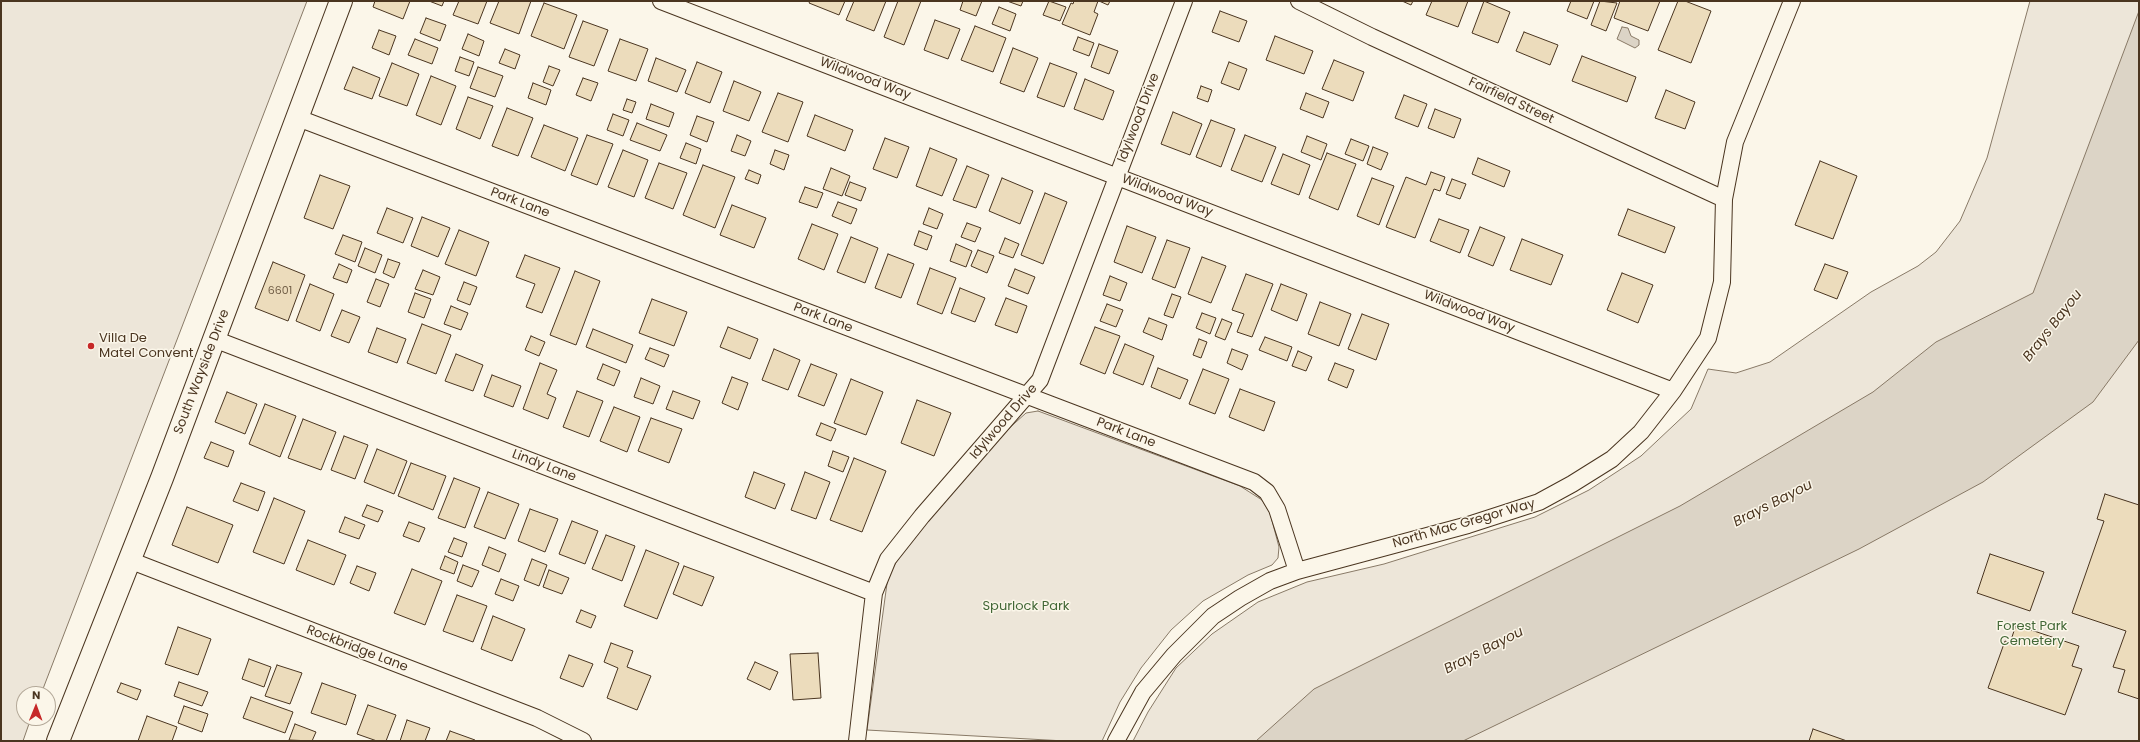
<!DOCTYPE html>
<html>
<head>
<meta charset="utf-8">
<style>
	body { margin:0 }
	#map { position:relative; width:2140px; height:742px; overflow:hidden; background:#fbf6e9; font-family:Poppins,sans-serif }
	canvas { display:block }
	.frame { position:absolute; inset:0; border:2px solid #4a3520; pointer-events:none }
	.north { position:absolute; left:16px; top:686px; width:40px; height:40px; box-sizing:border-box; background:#fbf6e9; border:1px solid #b4a999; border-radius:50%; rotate:1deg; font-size:11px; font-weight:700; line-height:16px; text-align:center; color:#4a3520 }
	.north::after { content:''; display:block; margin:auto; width:14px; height:18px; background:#c62828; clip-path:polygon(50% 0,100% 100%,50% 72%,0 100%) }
</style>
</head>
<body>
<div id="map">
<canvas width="2140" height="742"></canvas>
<div class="frame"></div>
<div class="north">N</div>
</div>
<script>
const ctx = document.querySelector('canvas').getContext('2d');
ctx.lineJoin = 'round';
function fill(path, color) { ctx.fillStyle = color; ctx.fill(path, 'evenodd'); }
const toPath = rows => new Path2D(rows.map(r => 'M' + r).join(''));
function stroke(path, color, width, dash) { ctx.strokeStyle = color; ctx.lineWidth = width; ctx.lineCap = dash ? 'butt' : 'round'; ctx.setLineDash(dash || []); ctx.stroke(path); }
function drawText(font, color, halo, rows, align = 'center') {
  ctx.font = font + ' Poppins,sans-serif'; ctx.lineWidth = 3; ctx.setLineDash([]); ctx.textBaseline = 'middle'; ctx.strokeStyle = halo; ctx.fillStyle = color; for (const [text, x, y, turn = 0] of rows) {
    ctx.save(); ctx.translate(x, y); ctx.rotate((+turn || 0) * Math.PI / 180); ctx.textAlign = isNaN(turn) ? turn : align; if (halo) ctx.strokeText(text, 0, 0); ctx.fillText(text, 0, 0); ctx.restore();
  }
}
const green = toPath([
	[1,1,307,1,41,694,24,694,24,718,31,718,23,741,1,741,1,1],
	[2030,1,2139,1,2139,741,1133,741,1148,712,1176,668,1212,634,1258,602,1307,582,1384,564,1535,517,1589,490,1641,456,1691,409,1708,369,1736,373,1770,362,1871,292,1918,266,1936,252,1960,221,1987,158,2030,1],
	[1038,411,1240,486,1262,500,1270,513,1279,547,1278,558,1272,565,1248,575,1203,601,1171,630,1141,668,1120,702,1102,741,1065,741,867,730,888,576,904,549,1006,431,1026,413,1038,411]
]);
fill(green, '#ede6d9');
stroke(green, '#887966', 1);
const water = toPath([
	[2139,11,2139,340,2093,402,1983,482,1859,549,1463,741,1256,741,1314,689,1680,506,1873,392,1936,342,2033,293,2139,11],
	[1622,27,1628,28,1631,36,1639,40,1639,45,1635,48,1617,39,1622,27]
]);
fill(water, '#dcd4c6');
stroke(water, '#887966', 1);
const building = toPath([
	[375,1,410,1,403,19,373,7,375,1],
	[429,1,444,1,442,6,429,1],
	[459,1,487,1,478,24,453,15,459,1],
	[499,1,531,1,519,34,490,23,499,1],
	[810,1,845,1,839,15,809,3,810,1],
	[854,1,886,1,874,31,846,20,854,1],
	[898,1,921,1,904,45,884,37,898,1],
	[963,1,982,1,976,16,960,10,963,1],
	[1007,1,1023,1,1021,6,1007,1],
	[1049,1,1066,7,1060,21,1043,15,1049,1],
	[1074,1,1098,1,1094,12,1098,14,1090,35,1062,24,1071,3,1073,4,1074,1],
	[1099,1,1110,1,1108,5,1099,1],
	[1402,1,1413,1,1411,5,1402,1],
	[1432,1,1468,1,1458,27,1426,15,1432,1],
	[1484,1,1510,12,1498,43,1472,33,1484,1],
	[1571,1,1594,1,1587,19,1567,11,1571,1],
	[1600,1,1617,3,1606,31,1591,25,1600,1],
	[1620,1,1660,1,1648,31,1614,18,1620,1],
	[1678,1,1685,1,1711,11,1691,63,1658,50,1678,1],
	[544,3,577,15,564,49,531,36,544,3],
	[999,7,1016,14,1010,31,992,24,999,7],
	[1220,11,1247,21,1239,42,1212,32,1220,11],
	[426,18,446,25,440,41,420,33,426,18],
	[935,20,960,29,948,59,924,50,935,20],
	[583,21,608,30,594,66,569,57,583,21],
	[975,26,1006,38,993,72,961,60,975,26],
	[379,30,396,36,389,55,372,48,379,30],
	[1524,32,1558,45,1550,65,1516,51,1524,32],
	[468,34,484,41,479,56,462,49,468,34],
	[1275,36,1313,51,1304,74,1266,60,1275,36],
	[1078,37,1094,43,1089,56,1073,50,1078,37],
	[415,39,438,48,432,64,408,55,415,39],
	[620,39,648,49,636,81,608,71,620,39],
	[1099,44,1118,51,1109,74,1091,67,1099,44],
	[1013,48,1038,58,1024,92,1000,83,1013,48],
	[505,49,520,55,515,69,499,63,505,49],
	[1582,56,1636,77,1627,102,1572,81,1582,56],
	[460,57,474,62,469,76,455,71,460,57],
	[656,58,686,70,677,92,648,81,656,58],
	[1334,60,1364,72,1353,101,1322,89,1334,60],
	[697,62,722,72,710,103,685,93,697,62],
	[1229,62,1247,69,1239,90,1221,83,1229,62],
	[392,63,419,74,407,106,379,96,392,63],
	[1050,63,1077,73,1064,107,1037,97,1050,63],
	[549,66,560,70,553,86,543,82,549,66],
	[353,67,380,78,372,99,344,89,353,67],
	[478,67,503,76,495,97,470,88,478,67],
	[431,76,456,86,441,125,416,115,431,76],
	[583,78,598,83,591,101,576,95,583,78],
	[1085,79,1114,91,1103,120,1074,109,1085,79],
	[734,81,761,92,749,121,723,111,734,81],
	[533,83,551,90,546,105,528,98,533,83],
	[1201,86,1212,90,1208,102,1197,98,1201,86],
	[1666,90,1695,102,1685,129,1655,118,1666,90],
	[778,93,803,102,788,142,762,132,778,93],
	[1306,93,1329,102,1323,118,1300,109,1306,93],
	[1404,95,1427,104,1418,127,1395,118,1404,95],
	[468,97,493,106,480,139,456,129,468,97],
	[627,99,636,102,632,113,623,110,627,99],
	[651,104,674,113,669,127,646,119,651,104],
	[507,108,533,118,518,156,492,146,507,108],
	[1435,109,1461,119,1454,138,1428,128,1435,109],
	[1173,112,1202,124,1190,155,1161,144,1173,112],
	[613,114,629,120,623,136,607,130,613,114],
	[815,115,853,130,845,151,807,136,815,115],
	[697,116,714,122,707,142,690,135,697,116],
	[1211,120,1235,129,1221,167,1196,157,1211,120],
	[637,123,667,135,660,151,630,140,637,123],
	[544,125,578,138,565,171,531,157,544,125],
	[587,135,613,144,597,185,571,175,587,135],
	[737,135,751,141,745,156,731,151,737,135],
	[1245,135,1276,147,1262,182,1231,170,1245,135],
	[1307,136,1327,144,1321,160,1301,152,1307,136],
	[885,138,909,147,897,178,873,169,885,138],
	[1351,139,1369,146,1363,161,1345,154,1351,139],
	[686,143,701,149,696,164,680,158,686,143],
	[1373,147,1388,153,1381,170,1367,164,1373,147],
	[930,148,957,159,942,196,916,186,930,148],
	[623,150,648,160,634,197,608,187,623,150],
	[775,150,789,155,784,170,770,164,775,150],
	[1327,153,1356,164,1338,210,1309,198,1327,153],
	[1283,154,1310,165,1299,195,1271,184,1283,154],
	[1478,158,1510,171,1504,187,1472,174,1478,158],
	[1820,161,1857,176,1833,239,1795,225,1820,161],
	[659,163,687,173,673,209,645,198,659,163],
	[703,165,735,177,715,228,683,215,703,165],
	[967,166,989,175,976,208,953,200,967,166],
	[831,168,850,176,842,196,823,189,831,168],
	[749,170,761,175,758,184,745,179,749,170],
	[1431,172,1445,177,1440,191,1434,189,1415,238,1386,227,1406,177,1426,185,1431,172],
	[320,175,350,186,333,229,304,218,320,175],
	[1002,178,1033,191,1020,224,989,211,1002,178],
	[1372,178,1394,186,1379,225,1357,216,1372,178],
	[1452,179,1466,184,1460,199,1446,194,1452,179],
	[850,182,866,188,861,201,845,195,850,182],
	[805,187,823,193,817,208,799,202,805,187],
	[1045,193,1067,202,1043,264,1021,255,1045,193],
	[838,202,857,209,851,224,832,216,838,202],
	[732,205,766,218,754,248,720,235,732,205],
	[387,208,413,218,403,243,377,233,387,208],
	[929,208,943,214,937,229,923,224,929,208],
	[1628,209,1675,227,1665,253,1618,235,1628,209],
	[422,217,450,228,438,257,411,246,422,217],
	[1439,219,1469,230,1460,253,1430,241,1439,219],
	[967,223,981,228,975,242,961,237,967,223],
	[812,224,838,234,824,270,798,259,812,224],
	[1127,226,1156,237,1142,273,1114,262,1127,226],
	[1480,227,1505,237,1493,266,1468,256,1480,227],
	[459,230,489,242,476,276,445,264,459,230],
	[919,231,932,236,927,250,914,245,919,231],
	[343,235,362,242,355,262,335,254,343,235],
	[851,237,878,248,865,283,837,272,851,237],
	[1005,238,1019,244,1013,258,999,253,1005,238],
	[1522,239,1563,255,1551,285,1510,270,1522,239],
	[1167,240,1190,248,1175,288,1152,279,1167,240],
	[956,244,972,251,966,267,950,261,956,244],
	[365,248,382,255,375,273,358,266,365,248],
	[978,250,994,256,987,273,971,266,978,250],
	[888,254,914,264,901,298,875,288,888,254],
	[525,255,560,268,542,313,526,307,535,284,516,277,525,255],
	[1202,257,1226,266,1211,303,1188,294,1202,257],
	[388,259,400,263,394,278,383,273,388,259],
	[273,262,305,275,288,321,255,308,273,262],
	[339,264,352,270,347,283,333,278,339,264],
	[1825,264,1848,272,1837,299,1814,290,1825,264],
	[930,268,956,278,942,314,917,304,930,268],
	[1015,269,1035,277,1028,294,1008,286,1015,269],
	[423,270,440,277,433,295,415,289,423,270],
	[575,271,600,281,576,345,550,335,575,271],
	[1622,273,1653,285,1638,323,1607,310,1622,273],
	[1246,274,1273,284,1252,337,1237,332,1244,314,1232,310,1246,274],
	[1110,276,1127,283,1120,301,1103,295,1110,276],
	[376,279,389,284,380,307,367,302,376,279],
	[464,282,477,287,470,305,457,300,464,282],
	[310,284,334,294,320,331,296,321,310,284],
	[1281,284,1307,294,1297,321,1271,310,1281,284],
	[960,288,985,298,975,322,951,313,960,288],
	[415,293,431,299,424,318,408,312,415,293],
	[1172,294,1181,297,1173,318,1164,315,1172,294],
	[1006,298,1027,306,1017,333,995,325,1006,298],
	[652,299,687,312,674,346,639,333,652,299],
	[1320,302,1351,314,1339,346,1308,334,1320,302],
	[1107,304,1123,310,1116,327,1100,321,1107,304],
	[451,306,468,313,461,330,444,324,451,306],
	[342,310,360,317,349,343,331,336,342,310],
	[1202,313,1216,318,1210,334,1196,328,1202,313],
	[1362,314,1389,324,1376,360,1348,349,1362,314],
	[1149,318,1167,325,1162,340,1143,332,1149,318],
	[1222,319,1232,323,1225,340,1215,336,1222,319],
	[422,324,451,335,436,374,407,363,422,324],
	[728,327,758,339,750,359,720,347,728,327],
	[1095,327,1120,336,1105,374,1080,364,1095,327],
	[377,328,406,339,397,363,368,352,377,328],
	[593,329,633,345,626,363,586,347,593,329],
	[531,336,545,342,539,356,525,350,531,336],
	[1265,337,1292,347,1287,361,1259,350,1265,337],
	[1199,339,1207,342,1201,358,1193,355,1199,339],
	[1125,344,1154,356,1143,385,1113,373,1125,344],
	[650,348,669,355,664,367,645,359,650,348],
	[774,349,800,360,788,390,762,380,774,349],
	[1232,349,1248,355,1242,370,1227,363,1232,349],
	[1298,351,1312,357,1306,371,1292,366,1298,351],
	[456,354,483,365,473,391,445,381,456,354],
	[540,363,557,370,547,394,556,398,548,419,523,409,540,363],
	[1335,363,1354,370,1347,388,1328,380,1335,363],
	[603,364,620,371,614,386,597,379,603,364],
	[811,364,837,374,824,406,798,396,811,364],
	[1158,368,1188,380,1180,399,1151,387,1158,368],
	[1203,369,1229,379,1215,414,1189,404,1203,369],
	[492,375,521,386,513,407,484,396,492,375],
	[732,377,748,383,738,410,722,403,732,377],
	[641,378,660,386,653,404,634,397,641,378],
	[851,379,883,392,866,435,834,423,851,379],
	[1240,389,1275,402,1264,431,1229,417,1240,389],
	[577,391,603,401,589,437,563,427,577,391],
	[673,391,700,401,693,419,666,409,673,391],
	[227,392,257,404,245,434,215,422,227,392],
	[917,400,951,413,934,456,901,443,917,400],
	[265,404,296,416,280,457,249,444,265,404],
	[614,407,640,417,627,452,600,441,614,407],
	[651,418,682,429,669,463,638,451,651,418],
	[303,419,336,432,321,470,288,458,303,419],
	[821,423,836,429,831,441,816,435,821,423],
	[344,436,368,445,355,479,331,470,344,436],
	[211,442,234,451,228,467,204,458,211,442],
	[377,449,407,461,394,494,364,482,377,449],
	[833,451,849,457,843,472,828,466,833,451],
	[854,458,886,471,862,532,830,520,854,458],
	[411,463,446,476,433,510,398,496,411,463],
	[754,472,785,484,775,509,745,497,754,472],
	[805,472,830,482,816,519,791,510,805,472],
	[454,478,480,488,465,528,438,518,454,478],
	[241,483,265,492,258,511,233,501,241,483],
	[488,492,519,504,505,539,474,527,488,492],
	[2105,494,2139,505,2139,699,2118,692,2125,670,2113,667,2126,631,2072,613,2104,521,2097,519,2105,494],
	[274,498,305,511,284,564,253,552,274,498],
	[367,505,383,511,378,522,362,516,367,505],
	[187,507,233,525,218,563,172,545,187,507],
	[530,509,558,519,545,552,518,541,530,509],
	[345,517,365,525,359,539,339,532,345,517],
	[572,521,598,531,585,564,559,554,572,521],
	[409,522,425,528,419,542,403,536,409,522],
	[606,535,635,546,622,581,592,569,606,535],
	[454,538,467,543,462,557,448,552,454,538],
	[308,540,346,555,334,585,296,570,308,540],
	[489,547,506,554,499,572,482,565,489,547],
	[646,550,679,563,657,619,624,606,646,550],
	[1990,554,2044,572,2030,611,1977,593,1990,554],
	[445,556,458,562,454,574,440,569,445,556],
	[532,559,547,565,539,586,524,580,532,559],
	[463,565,479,571,472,587,457,581,463,565],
	[357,566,376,573,369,591,350,583,357,566],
	[684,566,714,577,702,606,673,594,684,566],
	[412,569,442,581,425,625,394,613,412,569],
	[549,570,569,578,562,594,543,587,549,570],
	[501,579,519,586,513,601,495,594,501,579],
	[457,595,487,606,473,642,443,631,457,595],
	[581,610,596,616,591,628,576,622,581,610],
	[493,616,525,629,512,661,481,649,493,616],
	[2016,625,2079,646,2072,666,2082,669,2065,715,1988,688,2005,641,2010,643,2016,625],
	[178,627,211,639,198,675,165,664,178,627],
	[611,643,633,651,627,667,651,676,637,710,607,698,618,668,604,662,611,643],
	[818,653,821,698,793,700,790,654,818,653],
	[569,655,593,664,583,687,560,678,569,655],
	[249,659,271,667,264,687,242,679,249,659],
	[755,662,778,672,770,690,747,679,755,662],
	[277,665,302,673,290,704,265,696,277,665],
	[179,682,208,692,202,706,174,696,179,682],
	[121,683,141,690,137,700,117,692,121,683],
	[322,683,356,695,346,725,311,713,322,683],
	[251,697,293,712,285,733,243,718,251,697],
	[368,705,396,715,386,741,377,741,357,734,368,705],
	[184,706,208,714,202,732,178,723,184,706],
	[147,716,177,727,172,741,138,741,147,716],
	[407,720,430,728,425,741,400,741,407,720],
	[295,724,316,732,312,741,289,740,295,724],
	[1813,729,1847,741,1809,741,1813,729],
	[450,731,475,740,474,741,446,741,450,731]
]);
fill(building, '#ecdcbc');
stroke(building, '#4a3520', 1);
const minor = toPath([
	[661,1,1673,391],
	[1299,1,1372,37,1724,199],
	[298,118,1254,482,1267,492,1277,509,1297,571],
	[214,339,874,593],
	[129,560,537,718,583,741],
	[857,741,874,593,888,559,922,516,1040,380,1184,1],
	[1116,741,1143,692,1174,655,1213,616,1240,598,1270,581,1297,571,1468,525,1539,502,1572,484,1612,459,1641,432,1673,391,1708,338,1722,282,1724,199,1735,142,1792,1]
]);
const primary = toPath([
	[58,741,162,478,341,1]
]);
stroke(minor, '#4a3520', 18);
stroke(primary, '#4a3520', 24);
stroke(minor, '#fbf6e9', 16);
stroke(primary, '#fbf6e9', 22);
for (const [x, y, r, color] of [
	[91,346,4,"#c62828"]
]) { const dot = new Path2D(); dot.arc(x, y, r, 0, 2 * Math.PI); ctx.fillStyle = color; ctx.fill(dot); stroke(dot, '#fbf6e9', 1.5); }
drawText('11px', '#725f47', null, [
	["6601",280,291]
]);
drawText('13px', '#4a3520', '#fbf6e9', [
	["Wildwood Way",865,79,21],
	["Fairfield Street",1511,101,25],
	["Idylwood Drive",1139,118,-69],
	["Wildwood Way",1167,196,21],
	["Park Lane",520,203,21],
	["Wildwood Way",1469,312,21],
	["Park Lane",823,318,21],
	["South Wayside Drive",202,372,-69],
	["Idylwood Drive",1004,422,-49],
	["Park Lane",1126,433,21],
	["Lindy Lane",544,466,21],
	["North Mac Gregor Way",1464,524,-16],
	["Rockbridge Lane",357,649,21]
]);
drawText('13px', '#4a3520', '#fbf6e9', [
	["Villa De",99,339],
	["Matel Convent",99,354]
], 'left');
drawText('13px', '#436837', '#fbf6e9', [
	["Spurlock Park",1026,607],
	["Forest Park",2032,627],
	["Cemetery",2032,642]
]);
drawText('italic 14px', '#4a3520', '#fbf6e9', [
	["Brays Bayou",2053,326,-52],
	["Brays Bayou",1773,504,-27],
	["Brays Bayou",1484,651,-27]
]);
</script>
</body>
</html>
